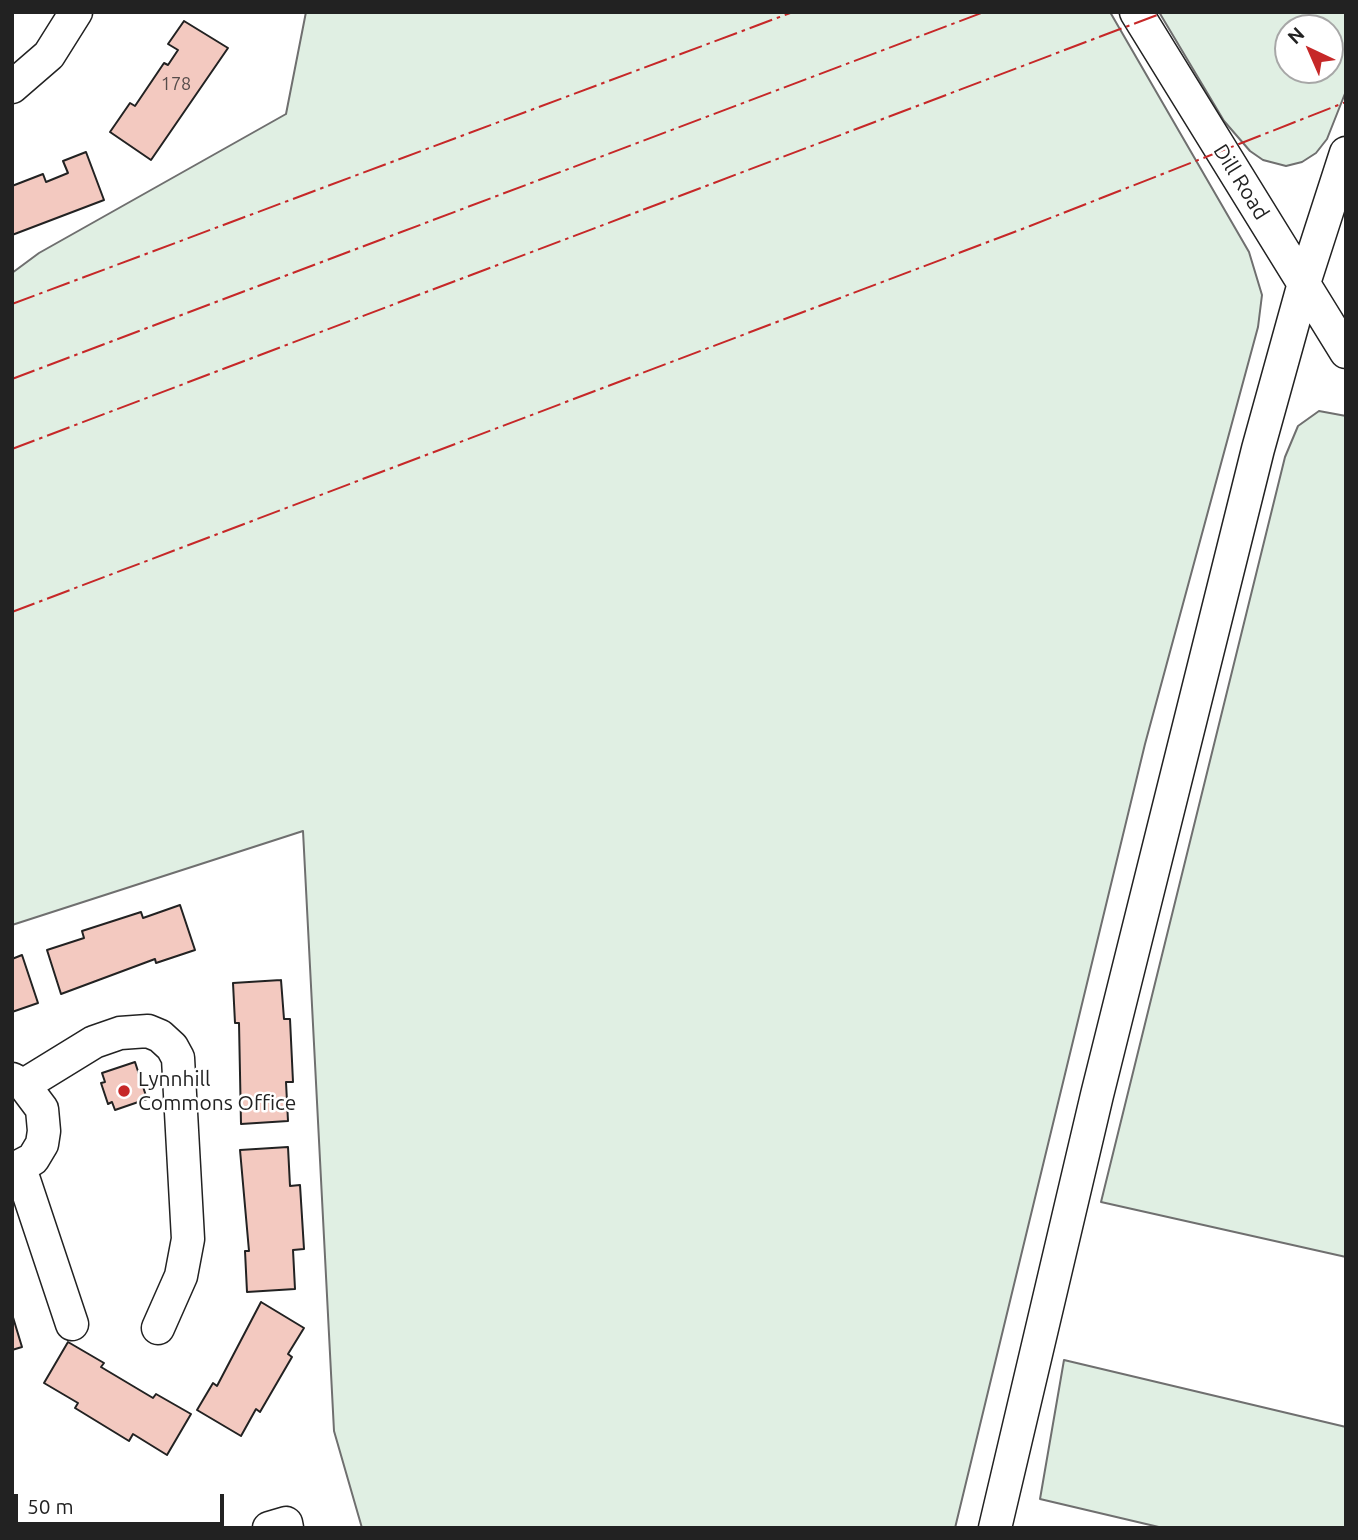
<!DOCTYPE html>
<html>
<head>
<meta charset="utf-8">
<style>
	body { margin:0 }
	#map { position:relative; width:1358px; height:1540px; overflow:hidden; background:#fff; font-family:Ubuntu,sans-serif }
	canvas { display:block }
	.frame { position:absolute; inset:0; border:14px solid #222; pointer-events:none }
	.north { position:absolute; left:1274px; top:14px; width:70px; height:70px; box-sizing:border-box; background:#fff; border:2px solid #a7a7a7; border-radius:50%; rotate:316deg; font-size:19px; font-weight:700; line-height:28px; text-align:center; color:#222 }
	.north::after { content:''; display:block; margin:auto; width:24px; height:32px; background:#c62828; clip-path:polygon(50% 0,100% 100%,50% 72%,0 100%) }
	.scale { position:absolute; left:14px; top:1494px; width:210px; height:32px; box-sizing:border-box; border:4px solid #222; border-top:0; padding-left:9px; font-size:21px; line-height:24px; white-space:nowrap; color:#222; -webkit-text-stroke:5px #fff; paint-order:stroke }
</style>
</head>
<body>
<div id="map">
<canvas width="1358" height="1540"></canvas>
<div class="frame"></div>
<div class="north">N</div>
<div class="scale">50 m</div>
</div>
<script>
const ctx = document.querySelector('canvas').getContext('2d');
ctx.lineJoin = 'round';
function fill(path, color) { ctx.fillStyle = color; ctx.fill(path, 'evenodd'); }
const toPath = rows => new Path2D(rows.map(r => 'M' + r).join(''));
function stroke(path, color, width, dash) { ctx.strokeStyle = color; ctx.lineWidth = width; ctx.lineCap = dash ? 'butt' : 'round'; ctx.setLineDash(dash || []); ctx.stroke(path); }
function drawText(font, color, halo, rows, align = 'center') {
  ctx.font = font + ' Ubuntu,sans-serif'; ctx.lineWidth = 5; ctx.setLineDash([]); ctx.textBaseline = 'middle'; ctx.strokeStyle = halo; ctx.fillStyle = color; for (const [text, x, y, turn = 0] of rows) {
    ctx.save(); ctx.translate(x, y); ctx.rotate((+turn || 0) * Math.PI / 180); ctx.textAlign = isNaN(turn) ? turn : align; if (halo) ctx.strokeText(text, 0, 0); ctx.fillText(text, 0, 0); ctx.restore();
  }
}
const green = toPath([
	[306,12,1110,12,1249,252,1262,295,1258,327,1145,744,955,1528,362,1528,334,1431,303,831,12,925,12,273,39,253,286,114,306,12],
	[1159,12,1346,12,1346,91,1327,139,1316,153,1302,162,1286,166,1263,160,1250,151,1224,121,1159,12],
	[1330,28,1330,70,1288,70,1288,28,1330,28],
	[1319,411,1346,416,1346,1257,1101,1202,1285,457,1298,426,1319,411],
	[1064,1360,1346,1427,1346,1528,1163,1528,1040,1499,1064,1360]
]);
fill(green, '#e0efe3');
stroke(green, '#6f6f6f', 2);
const building = toPath([
	[184,21,228,48,151,160,110,132,130,103,135,106,164,63,168,65,178,50,168,44,184,21],
	[86,152,104,200,12,235,12,186,43,174,46,182,68,173,63,161,86,152],
	[180,905,195,950,156,963,155,959,61,994,47,950,84,938,82,931,141,912,143,918,180,905],
	[22,955,38,1003,12,1012,12,959,22,955],
	[281,980,284,1019,290,1019,293,1082,286,1082,288,1121,241,1124,239,1023,235,1023,233,983,281,980],
	[135,1062,147,1099,115,1110,112,1102,108,1104,101,1083,105,1082,102,1073,135,1062],
	[288,1147,290,1186,300,1185,304,1249,293,1250,295,1289,247,1292,245,1251,249,1251,240,1150,288,1147],
	[261,1302,304,1328,288,1354,292,1357,260,1412,256,1409,241,1436,197,1410,213,1383,217,1386,261,1302],
	[12,1314,22,1347,12,1350,12,1314],
	[68,1342,104,1363,101,1367,153,1398,156,1394,191,1414,167,1455,133,1434,129,1441,75,1408,78,1403,44,1383,68,1342]
]);
fill(building, '#f3c9c0');
stroke(building, '#222', 2);
const minor = toPath([
	[1136,12,1346,352],
	[12,87,49,55,76,12],
	[12,1079,24,1085,94,1042,120,1033,148,1031,160,1036,172,1047,178,1058,188,1239,181,1276,158,1328],
	[20,1168,72,1324],
	[12,1170,33,1159,42,1144,44,1131,42,1109,24,1085],
	[269,1528,286,1523,287,1528],
	[995,1528,1097,1095,1258,449,1304,283,1346,153]
]);
stroke(minor, '#222', 35);
stroke(minor, '#fff', 32);
stroke(toPath([
	[12,304,793,12],
	[12,379,984,12],
	[12,449,1165,12],
	[12,612,1030,226,1346,102]
]), '#c62828', 2, [24, 5, 3.5, 5]);
for (const [x, y, r, color] of [
	[124,1091,7,"#c62828"]
]) { const dot = new Path2D(); dot.arc(x, y, r, 0, 2 * Math.PI); ctx.fillStyle = color; ctx.fill(dot); stroke(dot, '#fff', 2.5); }
drawText('18px', '#564c4a', null, [
	["178",176,84]
]);
drawText('21px', '#222', '#fff', [
	["Dill Road",1241,182,58]
]);
drawText('21px', '#222', '#fff', [
	["Lynnhill",138,1079],
	["Commons Office",138,1103]
], 'left');
</script>
</body>
</html>
